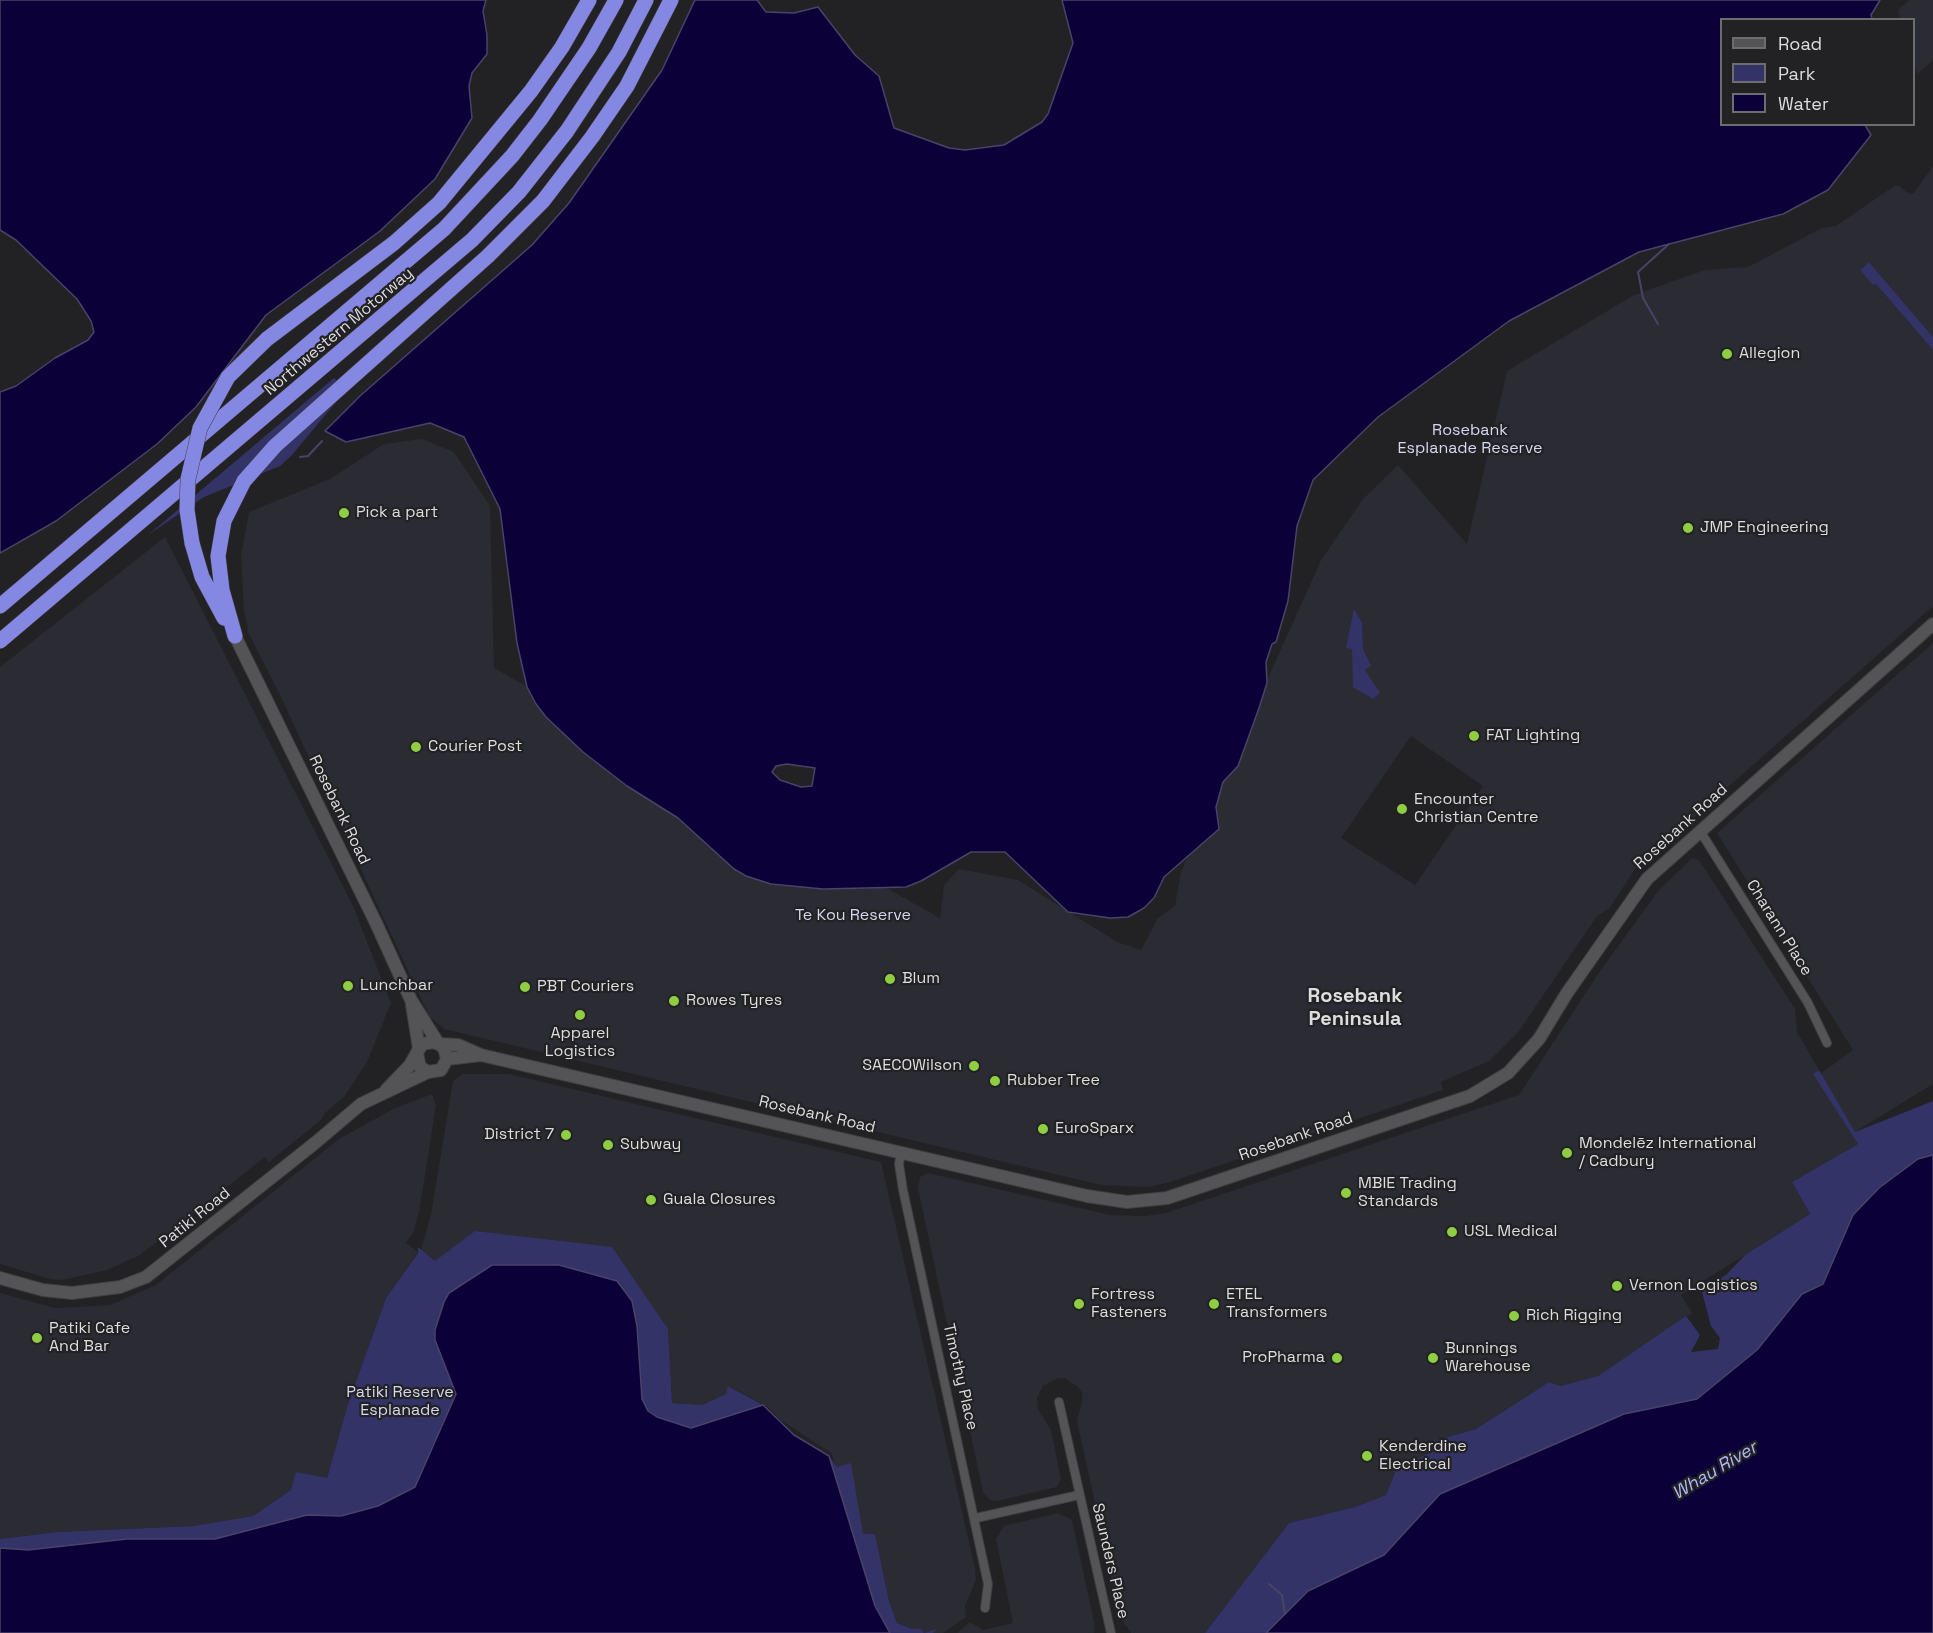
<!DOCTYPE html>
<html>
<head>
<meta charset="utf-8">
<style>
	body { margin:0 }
	#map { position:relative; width:1933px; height:1633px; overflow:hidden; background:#222225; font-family:"Space Grotesk",sans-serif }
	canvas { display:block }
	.legend { position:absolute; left:1720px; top:18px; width:195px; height:108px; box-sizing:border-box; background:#222225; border:2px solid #6d6d6f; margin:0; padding:8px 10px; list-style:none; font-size:18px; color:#dddddf }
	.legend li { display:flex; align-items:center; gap:12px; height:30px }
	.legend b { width:30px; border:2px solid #6d6d6f }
</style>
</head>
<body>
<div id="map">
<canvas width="1933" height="1633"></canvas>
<ul class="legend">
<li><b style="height:8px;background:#545457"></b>Road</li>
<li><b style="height:16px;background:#333368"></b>Park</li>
<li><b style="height:16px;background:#0b0037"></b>Water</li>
</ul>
</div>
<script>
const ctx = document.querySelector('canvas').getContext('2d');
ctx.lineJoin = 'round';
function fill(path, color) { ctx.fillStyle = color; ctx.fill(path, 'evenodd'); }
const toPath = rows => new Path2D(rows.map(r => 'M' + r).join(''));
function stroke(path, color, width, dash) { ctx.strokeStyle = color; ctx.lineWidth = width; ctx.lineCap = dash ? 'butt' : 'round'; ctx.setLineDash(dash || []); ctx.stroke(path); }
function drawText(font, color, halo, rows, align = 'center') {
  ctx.font = font + ' "Space Grotesk",sans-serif'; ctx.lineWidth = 4.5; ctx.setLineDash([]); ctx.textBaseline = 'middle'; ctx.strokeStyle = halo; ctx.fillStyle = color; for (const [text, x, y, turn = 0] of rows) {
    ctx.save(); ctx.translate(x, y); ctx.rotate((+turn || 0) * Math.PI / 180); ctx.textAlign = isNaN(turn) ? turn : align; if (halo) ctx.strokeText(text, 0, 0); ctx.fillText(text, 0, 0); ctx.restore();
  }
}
fill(toPath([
	[1909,0,1933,0,1933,60,1917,74,1914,63,1914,20,1900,19,1898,10],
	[1933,166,1933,337,1869,262,1860,270,1876,284,1933,350,1933,606,1635,869,1609,909,1597,916,1519,1031,1489,1061,1441,1082,1443,1090,1170,1182,1149,1187,1101,1185,444,1029,429,1016,280,695,249,634,244,610,241,556,249,512,330,479,384,444,422,439,454,452,490,506,494,668,940,918,944,885,959,869,1018,880,1117,942,1141,950,1158,918,1175,906,1181,872,1321,560,1363,499,1398,465,1467,544,1507,371,1634,295,1705,270,1748,267,1822,228,1836,226,1894,186,1899,186,1909,194,1914,193],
	[1411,736,1483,786,1415,885,1341,838],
	[165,537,353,906,391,1003,367,1062,344,1097,325,1113,322,1119,269,1162,265,1157,140,1255,107,1270,62,1280,50,1279,0,1264,0,667],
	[1933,643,1933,1084,1855,1132,1820,1074,1853,1050,1717,833],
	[1692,858,1699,860,1795,1009,1797,1032,1819,1070,1814,1074,1858,1144,1792,1182,1810,1214,1681,1295,1692,1313,1598,1376,1559,1386,1549,1382,1476,1429,1434,1441,1435,1451,1397,1467,1386,1495,1355,1507,1289,1523,1205,1633,1131,1633,1120,1617,1077,1421,1082,1402,1082,1392,1078,1387,1066,1379,1058,1378,1043,1386,1037,1398,1038,1409,1051,1430,1061,1479,1057,1487,997,1501,990,1500,983,1492,918,1188,920,1177,928,1173,1110,1215,1145,1216,1166,1213,1519,1095,1598,974,1658,891],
	[463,1074,509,1074,881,1162,975,1568,976,1580,965,1606,966,1617,943,1633,933,1633,935,1630,924,1633,920,1629,912,1629,897,1623,889,1601,875,1534,863,1535,831,1453,782,1421,768,1407,729,1386,726,1394,702,1405,672,1403,668,1329,435,1261,421,1250,431,1214,453,1081],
	[432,1094,436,1105,419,1213,413,1233,406,1243,418,1252,386,1298,348,1404,327,1478,291,1490,253,1516,193,1526,57,1532,0,1539,0,1293,55,1308,110,1305,156,1285,339,1139,395,1108],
	[1058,1513,1072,1520,1095,1626,1094,1633,957,1633,970,1622,983,1630,1013,1623,996,1539,1004,1526]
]), '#2a2b33');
fill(toPath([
	[1869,262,1933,337,1933,350,1876,284,1873,285,1860,270],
	[334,378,347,389,291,456,280,466,204,497,148,535],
	[1354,609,1362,623,1363,649,1371,666,1365,670,1380,693,1373,699,1353,687,1352,649,1346,648],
	[1819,1070,1855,1132,1933,1101,1933,1222,1802,1294,1757,1350,1697,1399,1624,1414,1367,1633,1205,1633,1289,1523,1355,1507,1386,1495,1397,1467,1435,1451,1433,1441,1476,1429,1549,1382,1560,1386,1598,1376,1686,1316,1700,1335,1691,1352,1718,1349,1720,1338,1711,1326,1702,1292,1727,1274,1745,1255,1810,1214,1792,1182,1858,1144,1813,1074],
	[475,1231,612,1247,668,1329,672,1403,702,1405,726,1394,728,1386,763,1405,794,1435,829,1456,837,1467,851,1463,863,1534,875,1534,889,1601,897,1623,912,1629,921,1629,924,1633,937,1629,933,1633,0,1633,0,1539,57,1532,193,1526,253,1516,291,1490,296,1472,327,1478,348,1404,386,1298,418,1253,418,1247,435,1261]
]), '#333368');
const water = toPath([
	[0,0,486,0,483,11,487,35,487,54,472,73,469,86,472,118,435,179,380,231,266,315,196,407,157,444,56,521,0,553,0,392,16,386,55,358,88,340,94,332,91,321,77,299,16,240,0,230,0,0],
	[695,0,757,0,766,12,794,13,818,7,855,55,879,76,894,128,949,148,965,150,1004,145,1042,122,1048,114,1073,43,1062,0,1880,0,1871,15,1872,19,1722,20,1722,124,1865,125,1871,135,1828,190,1783,214,1639,252,1509,321,1378,417,1313,480,1297,526,1288,601,1276,642,1272,644,1266,662,1267,683,1259,708,1238,766,1223,782,1216,807,1219,829,1164,877,1154,898,1144,908,1128,917,1110,918,1068,912,1005,852,971,852,921,881,906,887,823,889,771,884,746,876,734,869,678,818,627,786,583,752,546,717,536,704,527,687,517,643,500,509,464,437,430,423,346,442,325,431,360,396,532,245,569,203,662,70,695,0],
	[787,764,815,768,812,786,801,787,780,780,772,772,776,766,787,764],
	[1933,1155,1933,1633,1266,1633,1308,1591,1384,1555,1440,1494,1624,1414,1697,1399,1757,1350,1802,1294,1823,1284,1853,1215,1879,1188,1918,1159,1933,1155],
	[492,1265,559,1265,617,1281,632,1301,637,1326,642,1399,648,1411,657,1417,691,1428,763,1405,794,1435,829,1456,875,1606,890,1633,0,1633,0,1548,28,1550,127,1539,215,1539,307,1515,341,1516,378,1506,415,1487,456,1394,435,1340,435,1330,444,1302,449,1293,492,1265]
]);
fill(water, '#0b0037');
stroke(water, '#4a4269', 1.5);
stroke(toPath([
	[1658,324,1643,298,1638,272,1669,244],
	[300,457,308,456,322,441],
	[1269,1584,1282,1595,1285,1614]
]), '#4a4269', 2);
const street = toPath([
	[1700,831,1808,1003,1827,1043],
	[901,1152,899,1164,903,1190,988,1584,985,1608],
	[1059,1402,1111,1633],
	[976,1518,1079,1495]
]);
const secondary = toPath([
	[235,636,376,923,411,1000,438,1043],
	[412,1005,419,1049],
	[439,1044,458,1045,481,1055,1087,1196,1127,1202,1167,1198,1470,1096,1508,1073,1539,1039,1567,993,1647,879,1933,624],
	[447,1059,481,1055],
	[386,1090,410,1065,419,1049,423,1044,433,1042,439,1044,444,1048,447,1059,441,1070,428,1072,420,1067,417,1053],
	[0,1278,43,1290,72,1293,120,1287,146,1277,315,1143,361,1104,428,1072]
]);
const highway = toPath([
	[267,339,394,243,439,203,531,91,562,47,589,0],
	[192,543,202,577,224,618],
	[0,606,444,229,512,156,540,120,589,48,616,0],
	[235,636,222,590,218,556,224,521,244,481,275,446,488,256,543,201,592,137,627,86,671,0],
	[0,641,472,240,519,192,567,131,619,52,646,0]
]);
stroke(street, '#3e3e40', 10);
stroke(secondary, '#3e3e40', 14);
stroke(highway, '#3e3e40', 16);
stroke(street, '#545457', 8);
stroke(secondary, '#545457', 12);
stroke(highway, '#8588e2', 15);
const highwayBridge = toPath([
	[192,543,187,510,188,479,200,428,228,377,267,339]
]);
stroke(highwayBridge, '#3e3e40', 16, []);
stroke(highwayBridge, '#8588e2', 15);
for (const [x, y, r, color] of [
	[1727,354,6,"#8fcd42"],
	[344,513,6,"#8fcd42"],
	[1688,528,6,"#8fcd42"],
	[1474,736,6,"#8fcd42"],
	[416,747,6,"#8fcd42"],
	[1402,809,6,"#8fcd42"],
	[890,979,6,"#8fcd42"],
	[348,986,6,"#8fcd42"],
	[525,987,6,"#8fcd42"],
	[674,1001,6,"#8fcd42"],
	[580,1015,6,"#8fcd42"],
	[974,1066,6,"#8fcd42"],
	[995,1081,6,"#8fcd42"],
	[1043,1129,6,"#8fcd42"],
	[566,1135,6,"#8fcd42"],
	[608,1145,6,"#8fcd42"],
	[1567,1153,6,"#8fcd42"],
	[1346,1193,6,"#8fcd42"],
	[651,1200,6,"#8fcd42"],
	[1452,1232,6,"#8fcd42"],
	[1617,1286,6,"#8fcd42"],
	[1079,1304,6,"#8fcd42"],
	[1214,1304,6,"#8fcd42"],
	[1514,1316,6,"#8fcd42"],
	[37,1338,6,"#8fcd42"],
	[1337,1358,6,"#8fcd42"],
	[1433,1358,6,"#8fcd42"],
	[1367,1456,6,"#8fcd42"]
]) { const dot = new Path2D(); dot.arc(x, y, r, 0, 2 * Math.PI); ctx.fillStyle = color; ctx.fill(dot); stroke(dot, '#222225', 2); }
drawText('16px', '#dddddf', '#222225', [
	["Northwestern Motorway",339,332,-40],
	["Rosebank Road",339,810,64],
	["Rosebank Road",1681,827,-42],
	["Charann Place",1779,928,58],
	["Rosebank Road",817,1115,13],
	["Rosebank Road",1296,1137,-19],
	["Patiki Road",195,1218,-39],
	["Timothy Place",960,1377,77],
	["Saunders Place",1110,1561,77]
]);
drawText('16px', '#dddddf', '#222225', [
	["Allegion",1739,354],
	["Pick a part",356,513],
	["JMP Engineering",1700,528],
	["FAT Lighting",1486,736],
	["Courier Post",428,747],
	["Encounter",1414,800],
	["Christian Centre",1414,818],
	["Blum",902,979],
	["Lunchbar",360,986],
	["PBT Couriers",537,987],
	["Rowes Tyres",686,1001],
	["Apparel",580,1034,"center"],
	["Logistics",580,1052,"center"],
	["SAECOWilson",962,1066,"right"],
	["Rubber Tree",1007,1081],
	["EuroSparx",1055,1129],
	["District 7",554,1135,"right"],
	["Mondelēz International",1579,1144],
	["/ Cadbury",1579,1162],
	["Subway",620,1145],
	["MBIE Trading",1358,1184],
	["Standards",1358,1202],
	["Guala Closures",663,1200],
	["USL Medical",1464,1232],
	["Vernon Logistics",1629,1286],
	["Fortress",1091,1295],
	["Fasteners",1091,1313],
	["ETEL",1226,1295],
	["Transformers",1226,1313],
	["Rich Rigging",1526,1316],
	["Patiki Cafe",49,1329],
	["And Bar",49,1347],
	["Bunnings",1445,1349],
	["Warehouse",1445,1367],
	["ProPharma",1325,1358,"right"],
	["Kenderdine",1379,1447],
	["Electrical",1379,1465]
], 'left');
drawText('16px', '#d5d7ee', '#222225', [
	["Rosebank",1470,431],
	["Esplanade Reserve",1470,449],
	["Te Kou Reserve",853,916],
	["Patiki Reserve",400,1393],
	["Esplanade",400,1411]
]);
drawText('italic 18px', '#b2b7fa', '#222225', [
	["Whau River",1715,1471,-31]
]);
drawText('bold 20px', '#dddddf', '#222225', [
	["Rosebank",1355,997],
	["Peninsula",1355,1020]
]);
</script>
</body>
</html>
